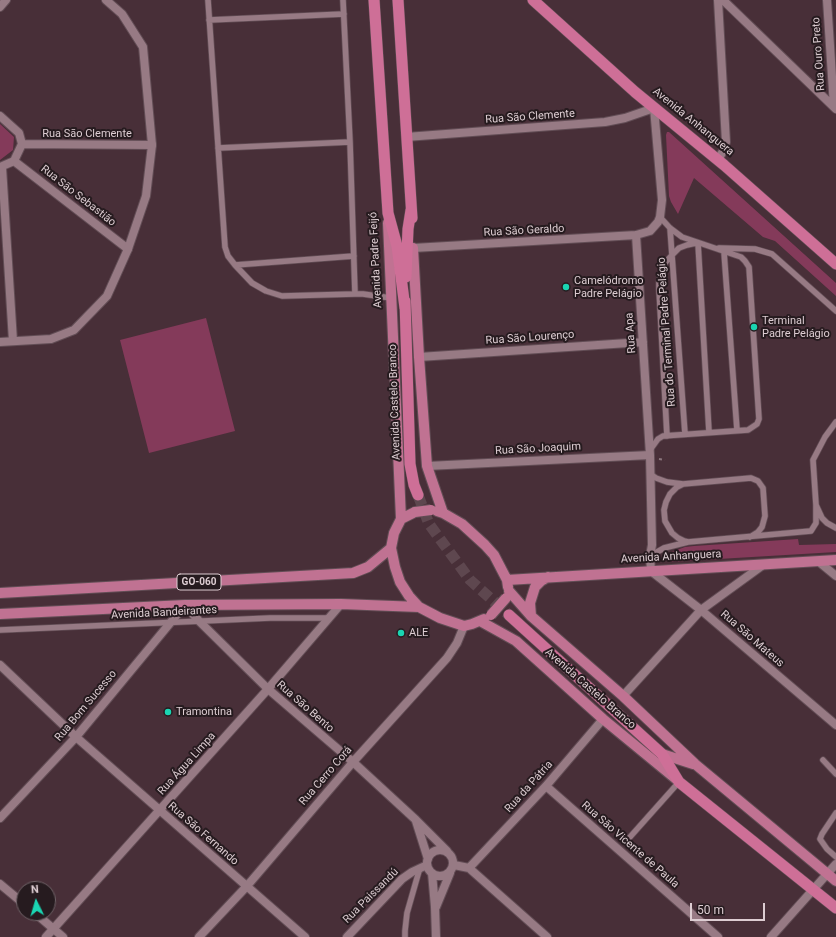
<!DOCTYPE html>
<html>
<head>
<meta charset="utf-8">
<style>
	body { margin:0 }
	#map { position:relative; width:836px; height:937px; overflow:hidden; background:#482f38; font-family:Roboto,sans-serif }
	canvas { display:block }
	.north { position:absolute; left:16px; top:881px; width:40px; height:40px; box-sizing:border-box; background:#261b1f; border:1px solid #6f6267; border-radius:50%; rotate:355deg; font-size:11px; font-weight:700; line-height:16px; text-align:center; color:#ddcdd2 }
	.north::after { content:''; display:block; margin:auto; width:14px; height:18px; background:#1ad5b2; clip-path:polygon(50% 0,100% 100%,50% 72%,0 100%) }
	.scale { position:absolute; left:690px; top:903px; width:75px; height:18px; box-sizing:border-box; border:2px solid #ddcdd2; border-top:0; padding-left:5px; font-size:12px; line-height:14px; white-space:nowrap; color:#ddcdd2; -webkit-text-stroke:3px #261b1f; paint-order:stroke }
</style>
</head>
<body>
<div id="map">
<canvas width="836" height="937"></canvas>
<div class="north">N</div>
<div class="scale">50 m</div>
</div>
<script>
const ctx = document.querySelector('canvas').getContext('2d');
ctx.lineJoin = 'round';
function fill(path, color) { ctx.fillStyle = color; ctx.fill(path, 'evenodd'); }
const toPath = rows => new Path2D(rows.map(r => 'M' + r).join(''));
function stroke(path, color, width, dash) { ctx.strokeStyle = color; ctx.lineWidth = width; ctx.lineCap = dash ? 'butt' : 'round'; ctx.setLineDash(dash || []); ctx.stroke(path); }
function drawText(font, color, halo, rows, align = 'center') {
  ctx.font = font + ' Roboto,sans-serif'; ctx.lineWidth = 4; ctx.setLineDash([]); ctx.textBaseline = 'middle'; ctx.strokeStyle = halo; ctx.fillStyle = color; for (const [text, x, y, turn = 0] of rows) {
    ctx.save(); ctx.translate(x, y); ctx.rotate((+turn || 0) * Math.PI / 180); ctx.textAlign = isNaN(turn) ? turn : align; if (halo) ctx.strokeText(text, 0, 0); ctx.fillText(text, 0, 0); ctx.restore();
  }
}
fill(toPath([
	[0,124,14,137,13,150,0,160],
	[667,132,669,132,836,283,836,296,775,241,763,237,694,178,678,214,671,202,669,196,666,135],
	[206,318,235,431,149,453,120,340],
	[798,539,799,545,836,544,836,552,668,562,666,554,685,547,694,546]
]), '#843a5a');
stroke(toPath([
	[418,495,429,524,470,580,509,615]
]), '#5e474f', 11, [11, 5.5]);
const service = toPath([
	[208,0,225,247,228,256,235,265,354,256],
	[209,20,344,14],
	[218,148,350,142],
	[670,228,685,434],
	[698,243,709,432],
	[719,248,755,249,772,254,836,311],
	[724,252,737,430],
	[235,265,252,283,266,291,282,296,355,294,350,142,343,0],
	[355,294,363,294,391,298],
	[836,422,825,437,813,460,816,505,822,518,827,523,836,528],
	[667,436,659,289,659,282,665,263,672,255,679,248,687,245,696,243],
	[650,450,658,439,663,436,748,430,757,424,759,419,749,267,745,261,741,257,682,237,670,228,660,217],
	[650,474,656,478,667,482,683,484],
	[688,542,684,541,678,538,672,533,665,521,664,510,666,502,670,494,677,487,683,484,751,478,758,481,763,488,765,516,762,527,758,532,750,537],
	[650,556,664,548,688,542,811,531,816,523,816,505],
	[0,630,270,618,328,618],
	[823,760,836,774],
	[836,813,822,834,820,839,827,849,836,857],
	[630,837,679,782],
	[405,937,405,931,407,913,419,871]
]);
const minor = toPath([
	[718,0,726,142,723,151,718,160],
	[723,0,836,109],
	[827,0,834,107],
	[0,7,6,0],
	[0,116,19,133,22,144,14,161,0,167],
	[406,137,605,122,625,118,654,108,662,200,660,217,658,222,650,231,636,235,413,248],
	[22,144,152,145],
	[14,161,128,249],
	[2,167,13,341],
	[636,235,650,455,652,545,650,556,651,571,701,610,836,725],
	[419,357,643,342],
	[427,466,650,455],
	[819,562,836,576],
	[0,665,76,737,305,937],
	[623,696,701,610,763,565],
	[546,786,718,937],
	[0,818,76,737,185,605],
	[454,865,469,868,547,937],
	[469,868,546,786,603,719],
	[46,937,268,689,341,604],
	[199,937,247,886,353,762],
	[347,937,402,879,412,872,427,865],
	[771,937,836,864]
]);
const tertiary = toPath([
	[0,342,51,339,74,330,107,296,128,249,146,196,152,145,143,47,122,14,106,0],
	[185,605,199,621,268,689,353,762,416,820,447,851],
	[353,762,447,658,457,643,464,626],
	[416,821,428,859],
	'427 863a13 13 0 1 1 26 0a13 13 0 1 1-26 0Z',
	[432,873,435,907,436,937],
	[0,884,24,904],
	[436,907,450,873],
	[35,913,63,937]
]);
const primary = toPath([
	[388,223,401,519],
	[413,248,419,357,427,466,443,513],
	[437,511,443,513,462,524,485,545,494,555,507,580,508,587],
	[415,512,401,519,394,533,391,548,395,567,400,582,409,596,419,607,440,618,464,626,472,624,484,619],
	[507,580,836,560],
	[509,591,531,616,623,696,695,764,836,881],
	[0,593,353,573,368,567,391,548],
	[0,614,185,605,341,604,419,607],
	[531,616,530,603,535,587,541,581,548,577],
	[480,621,516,641,603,719,676,779],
	[662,754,693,764]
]);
const trunk = toPath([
	[374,0,388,213,397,246,405,308],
	[398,0,412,218],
	[533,0,635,92,724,165,836,264],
	[406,277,408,229,411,210],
	[405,301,410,464,414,485,418,495],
	[509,615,662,754,679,782,836,908]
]);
stroke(service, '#624d55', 7);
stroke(minor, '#624d55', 10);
stroke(tertiary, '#624d55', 10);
stroke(primary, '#624d55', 12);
stroke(trunk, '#624d55', 12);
stroke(toPath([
	[659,459,665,460]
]), '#8b767d', 2, [3, 3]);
stroke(service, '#977a84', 5.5);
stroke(minor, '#977a84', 8);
stroke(tertiary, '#977a84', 8);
stroke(primary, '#c07292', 10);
stroke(trunk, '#ce6f97', 11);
const primaryBridge = toPath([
	[415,512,431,510],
	[491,615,506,598]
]);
stroke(primaryBridge, '#624d55', 12, []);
stroke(primaryBridge, '#c07292', 10);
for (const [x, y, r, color] of [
	[566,287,4,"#1ad5b2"],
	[754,327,4,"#1ad5b2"],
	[401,633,4,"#1ad5b2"],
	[168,712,4,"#1ad5b2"]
]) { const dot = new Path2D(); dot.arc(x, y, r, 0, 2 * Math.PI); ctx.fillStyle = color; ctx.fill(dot); stroke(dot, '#261b1f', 1.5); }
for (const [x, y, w] of [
	[199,582,44]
]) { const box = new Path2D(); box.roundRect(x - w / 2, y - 8, w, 16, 3); ctx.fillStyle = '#261b1f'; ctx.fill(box); stroke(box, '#ddcdd2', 1); }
drawText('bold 10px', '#ddcdd2', null, [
	["GO-060",199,582]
]);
drawText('11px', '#ddcdd2', '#261b1f', [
	["Rua Ouro Preto",819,54,-94],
	["Rua São Clemente",530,117,-4],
	["Avenida Anhanguera",693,122,39],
	["Rua São Clemente",87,134],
	["Rua São Sebastião",78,196,38],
	["Rua São Geraldo",524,231,-3],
	["Avenida Padre Feijó",376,260,-93],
	["Rua do Terminal Padre Pelágio",667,332,-94],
	["Rua Apa",631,333,-94],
	["Rua São Lourenço",530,338,-4],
	["Avenida Castelo Branco",395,402,-92],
	["Rua São Joaquim",538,449,-3],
	["Avenida Anhanguera",671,557,-3],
	["Avenida Bandeirantes",164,613,-3],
	["Rua São Mateus",752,639,41],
	["Avenida Castelo Branco",590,689,41],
	["Rua Bom Sucesso",86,706,-50],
	["Rua São Bento",305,707,41],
	["Rua Água Limpa",187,764,-48],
	["Rua Cerro Corá",326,776,-49],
	["Rua da Pátria",529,787,-48],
	["Rua São Fernando",203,834,41],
	["Rua São Vicente de Paula",630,845,41],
	["Rua Paissandú",371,896,-45]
]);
drawText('11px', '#ddcdd2', '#261b1f', [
	["Camelódromo",574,281],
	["Padre Pelágio",574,294],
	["Terminal",762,321],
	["Padre Pelágio",762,334],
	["ALE",409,633],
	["Tramontina",176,712]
], 'left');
</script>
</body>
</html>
